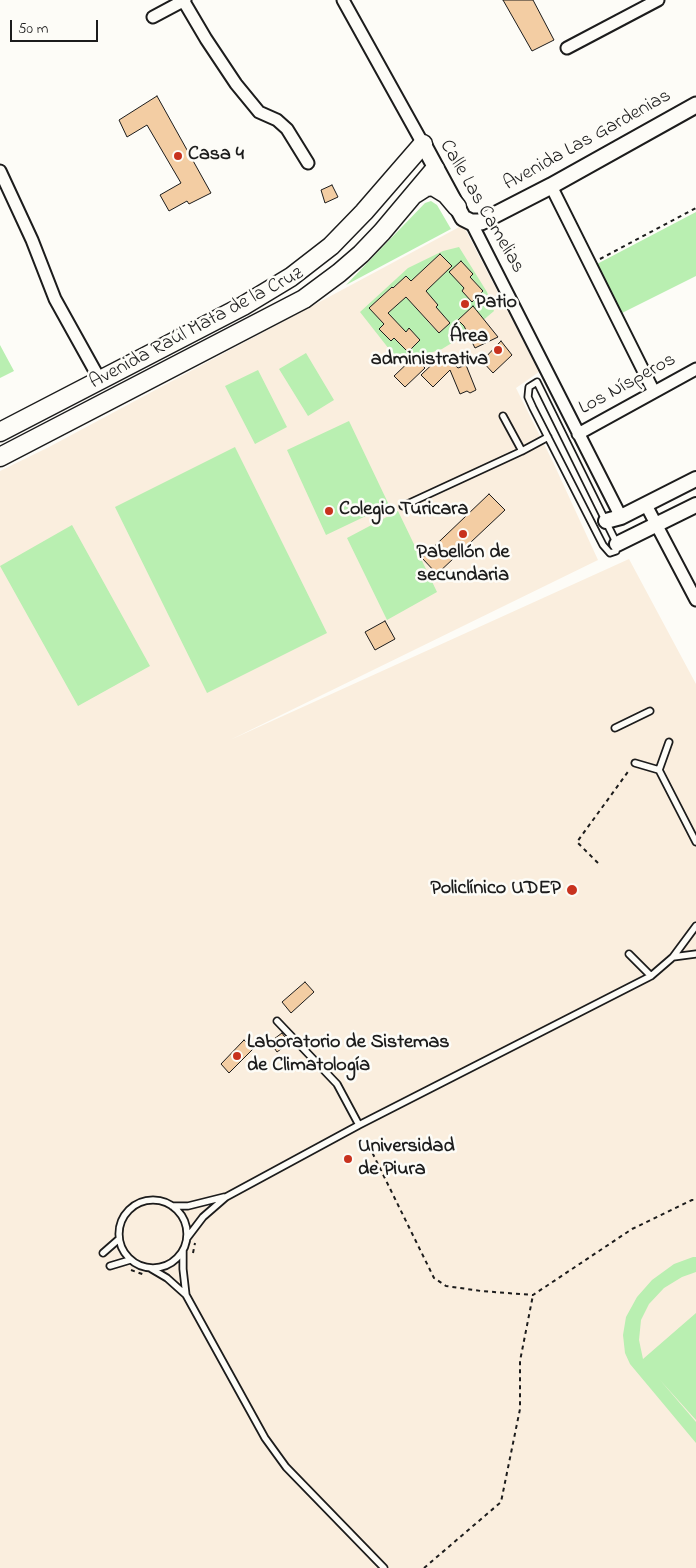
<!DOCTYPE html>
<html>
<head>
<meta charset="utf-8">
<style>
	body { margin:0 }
	#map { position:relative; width:696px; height:1568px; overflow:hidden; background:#fdfcf7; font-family:"Indie Flower",sans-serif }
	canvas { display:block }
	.scale { position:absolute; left:10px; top:20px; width:88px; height:22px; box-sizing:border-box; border:2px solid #1c1c1c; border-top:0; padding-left:6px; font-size:15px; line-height:18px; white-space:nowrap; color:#1c1c1c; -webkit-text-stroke:4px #fdfcf7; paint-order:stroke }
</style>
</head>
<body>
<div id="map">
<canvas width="696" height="1568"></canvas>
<div class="scale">50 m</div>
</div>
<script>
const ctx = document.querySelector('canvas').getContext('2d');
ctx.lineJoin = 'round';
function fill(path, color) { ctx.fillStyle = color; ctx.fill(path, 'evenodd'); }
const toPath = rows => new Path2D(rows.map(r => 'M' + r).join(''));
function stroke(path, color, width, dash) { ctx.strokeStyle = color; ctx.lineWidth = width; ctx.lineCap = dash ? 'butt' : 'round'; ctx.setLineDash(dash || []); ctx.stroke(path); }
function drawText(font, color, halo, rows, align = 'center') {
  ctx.font = font + ' "Indie Flower",sans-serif'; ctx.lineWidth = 5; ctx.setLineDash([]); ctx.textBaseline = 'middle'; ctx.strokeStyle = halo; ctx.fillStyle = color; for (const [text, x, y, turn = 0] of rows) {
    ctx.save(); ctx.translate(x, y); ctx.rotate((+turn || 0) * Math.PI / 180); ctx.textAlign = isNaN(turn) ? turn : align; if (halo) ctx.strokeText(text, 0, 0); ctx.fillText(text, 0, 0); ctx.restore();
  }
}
fill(toPath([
	[463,225,539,372,516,388,553,462,598,560,230,740,629,559,696,684,696,1568,0,1568,0,471,49,447]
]), '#faeede');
fill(toPath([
	[431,201,437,205,451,229,346,285,425,203],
	[696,212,696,276,622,313,597,264],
	[459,247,487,292,494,311,468,333,442,349,400,363,360,312,408,268,443,251],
	[440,254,451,266,429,287,418,275],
	[473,280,483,291,472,302,462,291],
	[392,287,403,299,381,320,369,308],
	[426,292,438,305,424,317,413,304],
	[473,307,483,318,469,331,458,320],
	[439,311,450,323,439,333,428,322],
	[409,329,420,340,408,352,397,341],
	[0,345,14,371,0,378],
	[306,353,334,400,308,416,279,369],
	[258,370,287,427,255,444,225,386],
	[349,421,389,505,326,535,287,450],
	[235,447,327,633,207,693,115,507],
	[398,511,437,592,387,620,347,538],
	[72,525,150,666,78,706,0,566],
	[693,1257,696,1257,696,1272,682,1277,664,1288,649,1304,641,1320,639,1340,643,1359,696,1313,696,1420,660,1380,696,1422,696,1443,630,1364,625,1353,623,1335,626,1317,637,1297,652,1280,674,1264]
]), '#b9efb1');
const building = toPath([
	[503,0,533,0,554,40,532,51,503,0],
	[157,96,211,193,189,204,187,201,169,211,160,195,181,183,147,125,127,137,119,120,157,96],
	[332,185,338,197,325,203,321,190,332,185],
	[440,254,452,266,426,291,438,305,436,307,450,323,439,333,406,297,388,313,406,332,409,328,420,340,408,352,394,338,391,341,379,329,384,324,369,308,392,287,393,288,406,276,411,281,440,254],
	[461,261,473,274,470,277,483,291,472,302,462,291,464,288,449,272,461,261],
	[473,306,498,337,475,348,464,326,458,320,473,306],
	[501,341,512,355,493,373,482,361,501,341],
	[443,354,458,368,466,365,476,390,470,393,467,391,460,394,450,370,433,387,421,375,443,354],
	[414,357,425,368,405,387,394,376,414,357],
	[489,494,505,510,437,574,422,558,489,494],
	[385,621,395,639,375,650,365,632,385,621],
	[305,982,314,992,291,1013,282,1002,305,982],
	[282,1033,289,1043,277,1052,270,1042,282,1033],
	[244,1040,253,1049,229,1073,221,1064,244,1040]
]);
fill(building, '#f3cda3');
stroke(building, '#1c1c1c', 1);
const service = toPath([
	[537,382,617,544,616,551,610,553,603,545,533,408,528,397,529,387,537,382],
	[503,416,522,451,548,437],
	[403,506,522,451],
	[615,728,650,711],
	[635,763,659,770,669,742],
	[659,770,696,842],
	[629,954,651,976],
	[673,957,696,954],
	[277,1021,337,1084,359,1125],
	'119 1234a34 34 0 1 1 68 0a34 34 0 1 1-68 0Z',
	[172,1206,188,1206,224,1197],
	[187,1238,203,1217,226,1197,359,1125,651,976,673,957,696,926],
	[183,1250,183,1269,186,1295],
	[103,1253,119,1239],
	[110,1266,130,1260],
	[150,1268,167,1278,186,1295,265,1438,286,1467,384,1568]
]);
const minor = toPath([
	[183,0,206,39,236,84,259,112,277,120,287,129,308,163],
	[343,0,423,144],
	[153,17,185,0],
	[567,48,658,0],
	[0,171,32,240,55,299,100,380],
	[551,186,654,392],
	[471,222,621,517],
	[578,434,696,369],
	[646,505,696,600]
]);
const tertiary = toPath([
	[606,521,621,517,696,479],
	[617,544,696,505]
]);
const secondary = toPath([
	[423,144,463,218,471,222,481,222,551,186,696,105]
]);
const primary = toPath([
	[415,194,426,187,433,186,446,194,457,207],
	[0,432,243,306,291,277,331,246,364,212,423,144],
	[0,457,304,299,339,273,361,254,382,232,435,169]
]);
stroke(service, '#1c1c1c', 9);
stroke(minor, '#1c1c1c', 15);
stroke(tertiary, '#1c1c1c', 18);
stroke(secondary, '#1c1c1c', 19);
stroke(primary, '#1c1c1c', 21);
stroke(toPath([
	[600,259,696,208],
	[598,863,577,842,630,769],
	[369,1146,434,1278,446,1286,481,1291,533,1295,632,1229,692,1200,696,1200],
	[193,1253,195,1243],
	[131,1270,145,1275],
	[424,1568,501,1502,520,1409,520,1361,533,1295]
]), '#1c1c1c', 2, [4, 4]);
stroke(service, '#fdfcf7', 5.5);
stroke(minor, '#fdfcf7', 11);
stroke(tertiary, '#fdfcf7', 14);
stroke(secondary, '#fdfcf7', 15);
stroke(primary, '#fdfcf7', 18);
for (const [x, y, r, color] of [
	[178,156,5,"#c8321e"],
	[465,304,5,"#c8321e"],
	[498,350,5,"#c8321e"],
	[329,511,5,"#c8321e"],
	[463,534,5,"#c8321e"],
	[572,890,6,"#c8321e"],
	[237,1056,5,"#c8321e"],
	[348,1159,5,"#c8321e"]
]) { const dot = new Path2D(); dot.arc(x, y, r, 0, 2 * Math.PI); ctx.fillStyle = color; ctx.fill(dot); stroke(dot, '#fdfcf7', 2); }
drawText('20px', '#1c1c1c', '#fdfcf7', [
	["Avenida Las Gardenias",588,141,-29],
	["Calle Las Camelias",481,207,60],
	["Avenida Raúl Mata de la Cruz",197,329,-28],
	["Los Nísperos",628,385,-29]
]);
drawText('bold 20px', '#1c1c1c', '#fdfcf7', [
	["Casa 4",188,156],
	["Patio",475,304],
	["Área",488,338,"right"],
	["administrativa",488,361,"right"],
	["Colegio Turicara",339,511],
	["Pabellón de",463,554,"center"],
	["secundaria",463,577,"center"],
	["Policlínico UDEP",561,890,"right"],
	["Laboratorio de Sistemas",247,1044],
	["de Climatología",247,1067],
	["Universidad",358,1148],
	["de Piura",358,1171]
], 'left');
</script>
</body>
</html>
